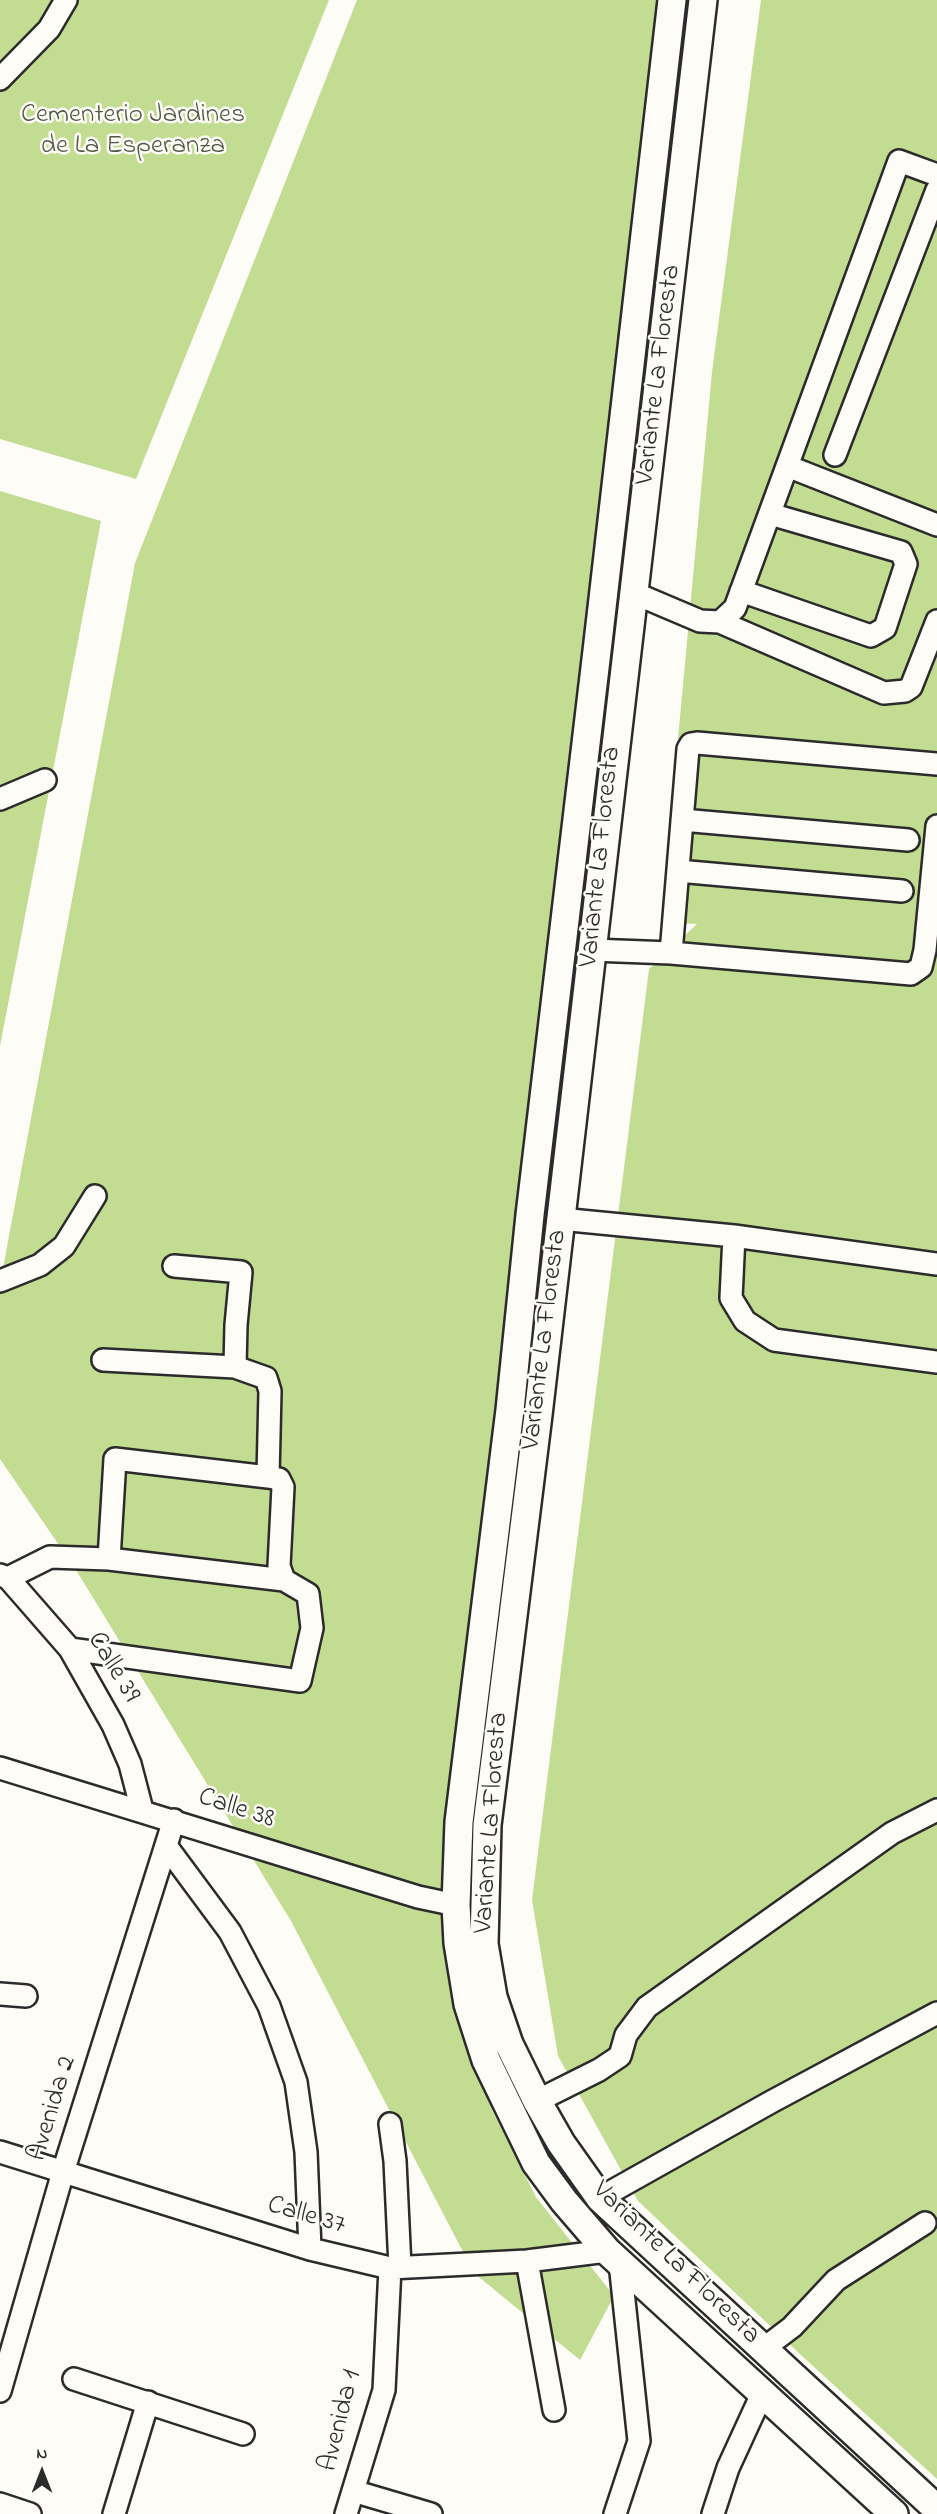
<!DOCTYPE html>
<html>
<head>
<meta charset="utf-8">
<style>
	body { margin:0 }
	#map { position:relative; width:937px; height:2514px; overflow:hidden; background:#fdfcf7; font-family:"Indie Flower",sans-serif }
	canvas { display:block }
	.north { position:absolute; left:12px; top:2442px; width:60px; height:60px; -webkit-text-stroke:4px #fdfcf7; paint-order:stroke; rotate:0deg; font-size:16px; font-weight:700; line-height:24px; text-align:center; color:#2b2b2b }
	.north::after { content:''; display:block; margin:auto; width:21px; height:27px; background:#2b2b2b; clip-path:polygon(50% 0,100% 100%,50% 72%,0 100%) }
</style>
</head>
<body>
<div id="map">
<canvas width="937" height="2514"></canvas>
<div class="north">N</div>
</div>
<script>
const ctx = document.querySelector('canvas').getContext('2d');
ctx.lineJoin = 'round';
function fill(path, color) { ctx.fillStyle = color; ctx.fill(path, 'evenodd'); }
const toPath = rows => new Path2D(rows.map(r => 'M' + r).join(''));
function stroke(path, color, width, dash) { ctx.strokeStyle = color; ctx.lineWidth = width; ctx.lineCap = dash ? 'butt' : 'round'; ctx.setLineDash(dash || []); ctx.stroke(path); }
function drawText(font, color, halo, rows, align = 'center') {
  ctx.font = font + ' "Indie Flower",sans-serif'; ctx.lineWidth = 5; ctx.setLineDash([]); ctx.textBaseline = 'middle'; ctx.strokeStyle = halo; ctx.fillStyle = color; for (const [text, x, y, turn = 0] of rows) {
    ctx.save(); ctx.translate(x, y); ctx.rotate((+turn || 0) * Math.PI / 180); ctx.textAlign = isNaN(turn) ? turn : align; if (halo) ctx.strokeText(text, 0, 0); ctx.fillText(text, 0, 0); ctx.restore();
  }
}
fill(toPath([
	[0,0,329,0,136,479,0,439],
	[357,0,663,0,474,1643,463,2005,492,2110,536,2197,614,2296,580,2360,474,2273,291,1921,76,1570,0,1459,0,1284,135,563],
	[761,0,937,0,937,2479,802,2356,638,2201,558,2056,532,1900,649,969,697,924,661,922,712,372],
	[0,491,101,521,0,1046]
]), '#c2dc92');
const minor = toPath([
	[0,79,49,29,66,0],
	[835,455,937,190],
	[787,466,937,525],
	[741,591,871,636,885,628,906,564,901,552,770,514],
	[634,593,700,621,720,622,884,693,905,691,911,687,937,621],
	[720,622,735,608,899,161,937,175],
	[0,799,45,780],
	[682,820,908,840],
	[678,871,902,891],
	[592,950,671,953,911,974,921,967,925,950,937,826],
	[671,953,688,749,691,744,697,743,937,764],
	[560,1219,734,1236,937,1264],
	[734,1236,731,1298,745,1321,774,1340,937,1362],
	[0,1281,40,1265,64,1246,95,1196],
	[103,1360,235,1367],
	[109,1559,115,1459,268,1477],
	[0,1575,8,1578,70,1649,113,1725,130,1764,142,1810],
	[8,1578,50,1557,109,1559,284,1580],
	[70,1649,300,1681,312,1628,308,1594,284,1580,279,1566,283,1487,279,1479,268,1477,270,1391,266,1378,235,1367,236,1325,241,1272,174,1266],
	[0,1768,418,1897,456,1905],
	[167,1847,230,1932,269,2006,296,2082,306,2152,310,2249],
	[0,1994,26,1996],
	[537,2101,599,2070,620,2056,626,2035,647,2007,892,1833,937,1810],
	[390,2124,395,2161,400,2267],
	[0,2152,310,2249,390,2268,527,2261,607,2251],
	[600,2198,771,2102,937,2013],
	[527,2261,554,2410],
	[763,2349,792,2327,836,2280,925,2223],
	[74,2379,243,2434],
	[0,2391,63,2172,174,1820],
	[353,2491,431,2514],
	[0,2504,30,2514],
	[114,2514,148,2402],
	[346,2514,384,2390,390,2268],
	[615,2514,639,2441,620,2263],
	[713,2514,728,2468,762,2394]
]);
const major = toPath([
	[672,0,597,651,530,1215,510,1410,459,1822,456,1905,458,1943,468,2004,486,2060,536,2163,564,2201,607,2251,894,2514],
	[703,0,538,1415,487,1825,484,1944,493,1997,509,2044,537,2101,561,2143,600,2198,937,2509]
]);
stroke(minor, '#2b2b2b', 26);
stroke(major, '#2b2b2b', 32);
stroke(minor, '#fdfcf7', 21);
stroke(major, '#fdfcf7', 27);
drawText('27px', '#515745', '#fdfcf7', [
	["Cementerio Jardines",133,117],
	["de La Esperanza",133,148]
]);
drawText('27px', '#2b2b2b', '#fdfcf7', [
	["Variante La Floresta",660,375,-83],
	["Variante La Floresta",602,857,-84],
	["Variante La Floresta",546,1340,-83],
	["Calle 39",112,1668,59],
	["Calle 38",236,1810,18],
	["Variante La Floresta",493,1823,-86],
	["Avenida 2",54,2109,-73],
	["Calle 37",306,2217,16],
	["Variante La Floresta",675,2264,44],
	["Avenida 1",342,2421,-76]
]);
</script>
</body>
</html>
